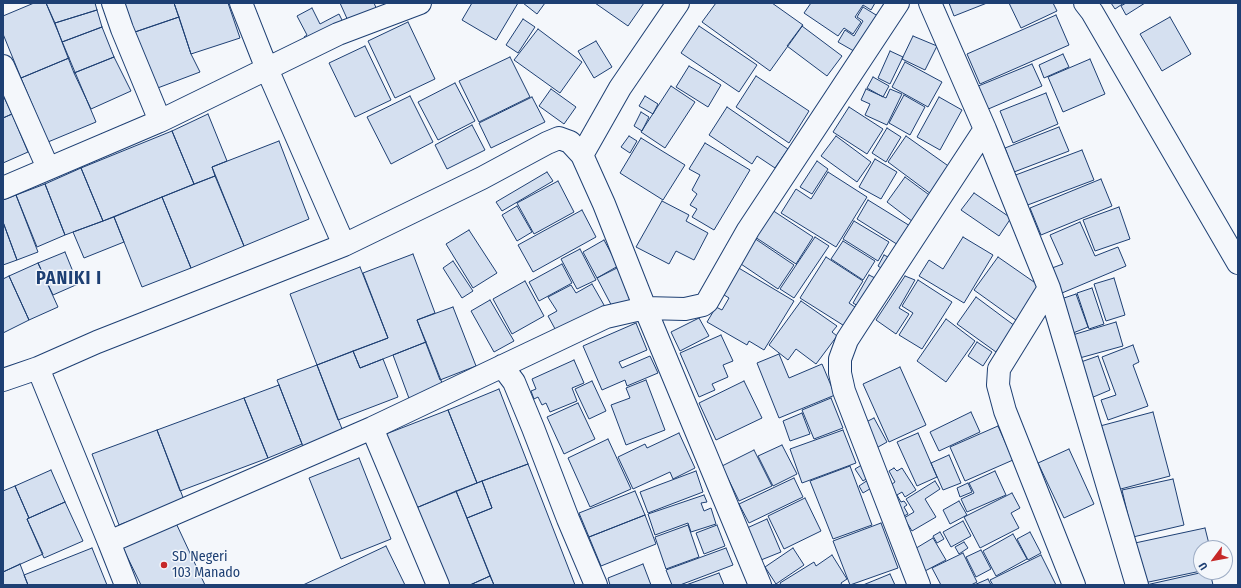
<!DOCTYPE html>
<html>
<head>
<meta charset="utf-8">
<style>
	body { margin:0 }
	#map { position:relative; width:1241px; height:588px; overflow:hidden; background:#f4f7fb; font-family:"Fira Sans Condensed",sans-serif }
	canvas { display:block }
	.frame { position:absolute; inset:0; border:4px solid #1d3f73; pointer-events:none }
	.north { position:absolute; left:1193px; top:540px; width:40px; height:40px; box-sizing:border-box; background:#f4f7fb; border:1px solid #9eadc5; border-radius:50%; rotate:238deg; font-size:11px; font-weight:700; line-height:16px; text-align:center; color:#1d3f73 }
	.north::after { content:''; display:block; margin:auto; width:14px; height:18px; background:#c62828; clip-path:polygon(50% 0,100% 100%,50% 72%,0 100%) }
</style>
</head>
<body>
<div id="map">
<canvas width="1241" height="588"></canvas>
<div class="frame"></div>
<div class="north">U</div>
</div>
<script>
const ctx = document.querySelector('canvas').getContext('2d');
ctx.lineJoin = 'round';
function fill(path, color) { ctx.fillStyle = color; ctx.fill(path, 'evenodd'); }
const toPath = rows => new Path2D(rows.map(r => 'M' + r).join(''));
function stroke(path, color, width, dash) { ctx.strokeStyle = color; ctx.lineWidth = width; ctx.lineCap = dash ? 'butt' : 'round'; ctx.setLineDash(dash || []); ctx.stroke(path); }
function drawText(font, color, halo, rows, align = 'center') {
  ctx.font = font + ' "Fira Sans Condensed",sans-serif'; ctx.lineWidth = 3; ctx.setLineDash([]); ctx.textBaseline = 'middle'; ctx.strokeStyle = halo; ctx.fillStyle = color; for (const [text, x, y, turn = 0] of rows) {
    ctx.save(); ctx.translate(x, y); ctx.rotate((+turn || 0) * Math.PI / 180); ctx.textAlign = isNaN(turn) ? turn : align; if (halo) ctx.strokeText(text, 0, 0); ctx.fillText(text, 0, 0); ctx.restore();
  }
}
const building = toPath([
	[34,3,46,3,69,58,21,78,3,34,3,16,34,3],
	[46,3,95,3,97,10,55,23,46,3],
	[122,3,174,3,179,17,132,33,122,3],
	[174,3,228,3,240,38,191,54,174,3],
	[340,3,374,3,377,10,349,23,340,3],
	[472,3,518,3,496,40,462,20,472,3],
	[523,3,545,3,537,14,523,3],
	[595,3,644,3,628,26,595,3],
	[716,3,772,3,803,25,770,71,702,22,716,3],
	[811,3,875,3,871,10,863,5,855,17,861,22,853,34,844,28,838,36,804,13,811,3],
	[949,3,987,3,954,16,949,3],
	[1009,3,1053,3,1057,11,1021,28,1009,3],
	[1111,3,1124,3,1115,9,1111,3],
	[1126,3,1145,3,1126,15,1121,6,1126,3],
	[863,7,881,18,859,54,838,42,845,30,854,36,863,21,857,17,863,7],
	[312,8,320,24,339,14,345,26,308,45,304,37,307,35,297,16,312,8],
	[97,10,102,27,62,42,55,23,97,10],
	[1056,15,1069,45,980,84,967,54,1056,15],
	[179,17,191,54,200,72,155,89,132,33,179,17],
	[1170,17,1191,54,1162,71,1140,34,1170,17],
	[523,19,535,27,518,53,506,45,523,19],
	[408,22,435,79,395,98,368,41,408,22],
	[699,26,757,65,739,92,681,53,699,26],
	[802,26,842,56,827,76,787,46,802,26],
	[102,27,114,57,74,73,62,42,102,27],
	[538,29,582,62,560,93,514,60,538,29],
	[913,36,937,46,925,70,902,59,913,36],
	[596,41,612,67,594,78,578,51,596,41],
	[365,46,391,100,355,117,329,63,365,46],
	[890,51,903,57,890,84,878,78,890,51],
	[1063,54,1069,67,1044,78,1039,65,1063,54],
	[114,57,131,91,91,109,74,73,114,57],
	[510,57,530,97,479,122,459,81,510,57],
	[69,58,96,122,48,142,21,78,69,58],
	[1090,59,1105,94,1063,112,1048,77,1090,59],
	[905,62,942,82,928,107,892,87,905,62],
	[1032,64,1042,86,986,110,976,87,1032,64],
	[689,66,721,85,708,107,676,87,689,66],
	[756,76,809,111,789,143,736,107,756,76],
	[873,77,889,86,883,97,867,88,873,77],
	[455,83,475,121,438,140,418,102,455,83],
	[671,86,695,102,665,148,641,132,671,86],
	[551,89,576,107,564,124,539,106,551,89],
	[866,89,886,98,890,89,902,94,887,125,865,115,870,104,861,100,866,89],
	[1046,93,1058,124,1013,143,1000,111,1046,93],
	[3,95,12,114,3,118,3,95],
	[904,95,925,107,910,135,889,123,904,95],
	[410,96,433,142,391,164,367,117,410,96],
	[645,96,658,104,653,114,639,106,645,96],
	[532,97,545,122,491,148,479,123,532,97],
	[939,97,962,110,940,150,917,137,939,97],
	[727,107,788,149,775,168,757,156,752,164,709,135,727,107],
	[849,107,883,129,867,154,833,132,849,107],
	[641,112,649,117,642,131,634,126,641,112],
	[12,114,28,152,3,163,3,118,12,114],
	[208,114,227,161,212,167,215,176,194,184,172,131,208,114],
	[472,125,485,150,447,169,435,145,472,125],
	[1059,127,1069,151,1014,172,1005,148,1059,127],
	[887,128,901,137,886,162,872,153,887,128],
	[172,131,194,184,103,221,81,168,172,131],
	[629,136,637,141,630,153,621,147,629,136],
	[836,136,871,162,857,182,821,156,836,136],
	[906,136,954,170,935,197,888,162,906,136],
	[641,138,685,165,663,200,620,173,641,138],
	[279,141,309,219,244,246,212,167,279,141],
	[705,143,750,170,714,230,692,217,697,209,690,205,697,194,692,190,700,175,689,169,705,143],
	[1082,150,1094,180,1025,206,1013,176,1082,150],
	[875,159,897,172,881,199,859,187,875,159],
	[817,161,828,169,812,194,800,187,817,161],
	[81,168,103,221,65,235,45,184,81,168],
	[547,172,553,181,502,211,496,202,547,172],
	[828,172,867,197,836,247,781,213,796,189,811,199,828,172],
	[215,176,244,246,191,268,162,197,215,176],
	[905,177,936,200,917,225,887,202,905,177],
	[1101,179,1112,206,1041,235,1030,208,1101,179],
	[558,181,574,212,534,234,517,203,558,181],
	[45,184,65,235,37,247,16,195,45,184],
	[974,193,1011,218,999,236,961,210,974,193],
	[16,195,38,252,17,260,3,222,3,200,16,195],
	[162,197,191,268,142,287,114,217,162,197],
	[868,200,915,229,903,248,857,219,868,200],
	[662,201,689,215,686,221,708,233,694,260,676,251,669,264,636,247,662,201],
	[517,206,532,232,517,241,502,215,517,206],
	[1119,207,1130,239,1095,251,1083,220,1119,207],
	[582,210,596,237,533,272,518,245,582,210],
	[772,210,813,237,796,264,755,237,772,210],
	[114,217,124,242,84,258,73,232,114,217],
	[854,221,889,242,878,261,843,239,854,221],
	[3,222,17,260,3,265,3,222],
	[1080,222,1095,256,1118,247,1126,266,1062,293,1052,268,1063,264,1050,235,1080,222],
	[469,230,497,273,473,288,446,244,469,230],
	[815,237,829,246,794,298,780,289,815,237],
	[963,237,993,255,964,303,919,276,929,260,943,269,963,237],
	[754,238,794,265,778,289,738,262,754,238],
	[604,240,618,266,597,278,583,252,604,240],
	[843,241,875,261,863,280,831,259,843,241],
	[580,249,596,280,577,289,561,259,580,249],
	[65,252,78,284,53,295,38,263,65,252],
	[413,254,435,313,417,320,426,342,360,368,353,351,388,338,363,273,413,254],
	[884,255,894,260,887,272,878,266,884,255],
	[826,257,863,281,849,303,858,309,846,327,800,298,826,257],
	[998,257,1044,289,1020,323,974,290,998,257],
	[453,261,473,291,462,298,443,268,453,261],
	[38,263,58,307,29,320,9,276,38,263],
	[562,264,572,283,539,301,529,282,562,264],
	[360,267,388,338,317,365,290,294,360,267],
	[619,267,638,304,616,314,597,278,619,267],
	[737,267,794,301,764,350,749,341,747,345,707,322,716,307,722,310,729,298,721,293,737,267],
	[869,275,879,280,863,309,853,303,869,275],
	[9,276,29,320,3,333,3,279,9,276],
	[905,276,915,280,899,308,909,314,896,334,876,320,905,276],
	[1114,278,1125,315,1106,321,1094,284,1114,278],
	[918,280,952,302,922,349,899,335,913,313,902,306,918,280],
	[525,281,544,316,512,334,493,299,525,281],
	[592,284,608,312,560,338,548,316,557,311,548,297,571,285,576,293,592,284],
	[1092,288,1104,324,1089,329,1077,293,1092,288],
	[1076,294,1088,327,1073,333,1061,299,1076,294],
	[976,297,1015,326,996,352,957,324,976,297],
	[490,300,514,341,494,352,471,311,490,300],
	[801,301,837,326,832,332,837,336,816,364,796,349,788,360,769,345,801,301],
	[453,307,476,366,440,380,417,320,453,307],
	[699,318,709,336,680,351,671,332,699,318],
	[946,319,975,341,946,382,917,361,946,319],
	[1116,322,1123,346,1076,359,1069,336,1116,322],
	[636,323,647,350,619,362,622,368,650,356,658,373,627,386,625,380,602,390,583,346,636,323],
	[721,335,733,361,723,365,728,377,712,384,715,390,699,397,680,353,721,335],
	[426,342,444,388,410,401,393,355,426,342],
	[977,342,992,352,983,366,968,356,977,342],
	[1133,345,1139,362,1133,365,1148,406,1108,420,1101,400,1116,395,1102,357,1133,345],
	[353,351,360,368,383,359,398,397,338,420,317,365,353,351],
	[779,354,789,378,822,364,835,395,779,418,757,363,779,354],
	[1098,356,1110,390,1091,398,1078,363,1098,356],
	[574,360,584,383,572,388,577,401,550,412,546,403,542,405,538,397,534,399,531,391,536,389,532,379,574,360],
	[317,365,344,434,304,449,277,380,317,365],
	[900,367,926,425,889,442,863,384,900,367],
	[646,380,665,430,626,445,611,405,630,398,626,388,646,380],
	[592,381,606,411,589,419,575,389,592,381],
	[744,381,762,418,716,440,699,403,744,381],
	[279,385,302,444,268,458,244,398,279,385],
	[499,389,528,464,477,483,448,410,499,389],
	[244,398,268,458,180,491,157,430,244,398],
	[831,398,843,428,814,439,802,410,831,398],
	[578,403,595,439,564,454,547,417,578,403],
	[448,410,477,483,416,508,386,434,448,410],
	[971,412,980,432,939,451,930,432,971,412],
	[1153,412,1170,476,1117,490,1100,426,1153,412],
	[802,413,810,434,790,441,783,421,802,413],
	[874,418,887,442,871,451,858,426,874,418],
	[998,426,1013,460,965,481,950,447,998,426],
	[157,430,184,500,119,525,92,454,157,430],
	[843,430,856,463,802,483,790,449,843,430],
	[679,433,695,468,673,479,670,472,633,489,618,457,645,444,647,448,679,433],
	[918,433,937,477,917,486,897,442,918,433],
	[608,439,631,489,590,507,568,458,608,439],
	[782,445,797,474,773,486,758,456,782,445],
	[1069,449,1094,504,1064,518,1038,463,1069,449],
	[754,450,772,486,739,501,722,466,754,450],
	[949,455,961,483,943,490,931,463,949,455],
	[359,458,391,539,341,559,309,478,359,458],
	[865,463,872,475,863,481,855,469,865,463],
	[528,464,575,585,494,585,467,518,492,508,482,481,528,464],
	[850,466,872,525,833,539,810,481,850,466],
	[894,468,897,471,902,468,916,490,905,497,902,492,897,495,901,502,904,501,907,505,904,507,908,514,902,517,886,488,895,482,889,471,894,468],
	[51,470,65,502,29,518,15,486,51,470],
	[696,471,703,492,648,513,640,492,696,471],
	[995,471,1006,495,967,512,961,499,974,493,969,483,995,471],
	[794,478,803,497,749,523,739,504,794,478],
	[1173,479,1184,525,1133,537,1122,490,1173,479],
	[868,480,873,487,863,493,859,486,868,480],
	[482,481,492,508,467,518,456,491,482,481],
	[935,481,940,489,925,499,936,517,912,531,904,518,914,512,906,499,935,481],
	[968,483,972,492,960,497,957,488,968,483],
	[15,486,29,518,27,519,43,554,3,572,3,491,15,486],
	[456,491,490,576,470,585,445,585,416,508,456,491],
	[635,491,645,515,589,537,579,513,635,491],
	[1012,493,1020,508,1011,513,1019,528,980,548,964,517,1012,493],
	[704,495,707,502,701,503,704,511,711,508,716,524,691,532,688,523,655,535,648,514,704,495],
	[805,498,821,531,784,549,768,516,805,498],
	[959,501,967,515,950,524,943,510,959,501],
	[65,502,83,541,44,558,27,519,65,502],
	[645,515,656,544,601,566,589,537,645,515],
	[767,519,781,552,761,560,747,528,767,519],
	[175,521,205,585,141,585,122,546,175,521],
	[963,521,971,536,951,547,943,532,963,521],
	[881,523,898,568,850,585,833,541,881,523],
	[688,525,699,557,666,569,655,537,688,525],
	[717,525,725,546,704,554,696,533,717,525],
	[1205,528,1210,548,1201,548,1201,571,1144,583,1135,543,1205,528],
	[940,532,944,539,937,543,933,536,940,532],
	[1030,532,1041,553,1028,560,1017,539,1030,532],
	[1013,534,1027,559,996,576,983,551,1013,534],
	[933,538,946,560,925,571,913,550,933,538],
	[964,542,968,548,959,554,955,547,964,542],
	[386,546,405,585,303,585,386,546],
	[92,548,107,585,28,585,24,575,92,548],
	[726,548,733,565,680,585,672,585,666,570,726,548],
	[793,548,804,565,776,584,765,567,793,548],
	[981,550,991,569,976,577,966,557,981,550],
	[963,553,977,582,971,585,941,585,932,568,963,553],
	[832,555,847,579,841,583,842,585,781,585,780,583,814,562,816,566,832,555],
	[1041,555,1056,585,993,585,990,580,1041,555],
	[20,564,28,585,3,585,3,572,20,564],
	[643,564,651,585,610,585,608,578,643,564],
	[1204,572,1210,572,1213,585,1146,585,1204,572],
	[719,573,724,585,686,585,719,573],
	[890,574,895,585,863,585,890,574],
	[490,576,494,585,470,585,490,576],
	[988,579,991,585,974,585,988,579]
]);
fill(building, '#d5e0f0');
stroke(building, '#1d3f73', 1);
const minor = toPath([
	[113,3,122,29,160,121],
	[241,3,267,69,344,245,482,178,547,143,559,138,570,142,582,155],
	[678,3,620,88,582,155,604,204,645,308,760,585],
	[930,3,985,129,1049,288,1137,585],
	[1085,3,1092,12,1238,263],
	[3,66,48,168],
	[3,188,160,121,338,34,420,3],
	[1049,288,999,369,998,385,1005,411,1074,585],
	[502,366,514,382,533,428,568,519,596,585],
	[38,368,97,342,344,245],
	[3,380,38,368,109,542],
	[372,428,438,585],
	[126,585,109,542,372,428,606,317,645,308,685,309,703,305,707,302,748,230,898,3],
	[919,585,844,391,840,373,840,359,847,340,858,323,985,129]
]);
stroke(minor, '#1d3f73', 24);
stroke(minor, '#f4f7fb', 22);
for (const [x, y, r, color] of [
	[164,565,4,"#c62828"]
]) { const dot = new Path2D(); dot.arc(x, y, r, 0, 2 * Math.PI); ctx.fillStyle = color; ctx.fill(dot); stroke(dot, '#f4f7fb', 1.5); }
drawText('14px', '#1d3f73', '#f4f7fb', [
	["SD Negeri",172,557],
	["103 Manado",172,573]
], 'left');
ctx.letterSpacing = '1px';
drawText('bold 18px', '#1d3f73', '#f4f7fb', [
	["PANIKI I",69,279]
]);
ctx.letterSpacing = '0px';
</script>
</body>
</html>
